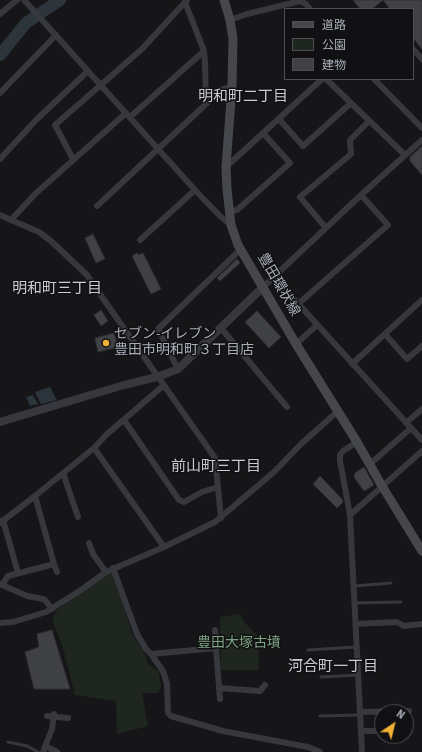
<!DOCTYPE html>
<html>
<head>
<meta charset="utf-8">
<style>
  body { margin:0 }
  #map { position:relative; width:422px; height:752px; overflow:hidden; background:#161618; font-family:"Source Sans 3","Noto Sans JP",sans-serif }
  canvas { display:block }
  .legend { position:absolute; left:284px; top:8px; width:130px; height:72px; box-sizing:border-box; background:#111113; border:1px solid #4d4f55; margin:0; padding:5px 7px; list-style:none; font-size:12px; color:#a8adb8 }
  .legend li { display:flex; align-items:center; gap:8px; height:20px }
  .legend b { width:20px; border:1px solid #4d4f55 }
  .north { position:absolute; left:374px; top:704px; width:40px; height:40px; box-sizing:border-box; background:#111113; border:1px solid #4d4f55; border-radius:50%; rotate:35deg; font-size:11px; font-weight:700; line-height:16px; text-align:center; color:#a8adb8 }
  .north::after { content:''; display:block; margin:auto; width:14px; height:18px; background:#f2b134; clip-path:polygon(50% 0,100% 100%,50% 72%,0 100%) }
</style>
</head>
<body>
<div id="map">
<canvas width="422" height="752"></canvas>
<ul class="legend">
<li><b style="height:5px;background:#45474d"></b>道路</li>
<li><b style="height:11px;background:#1e261f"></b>公園</li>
<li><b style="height:11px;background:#404145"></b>建物</li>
</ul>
<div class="north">N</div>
</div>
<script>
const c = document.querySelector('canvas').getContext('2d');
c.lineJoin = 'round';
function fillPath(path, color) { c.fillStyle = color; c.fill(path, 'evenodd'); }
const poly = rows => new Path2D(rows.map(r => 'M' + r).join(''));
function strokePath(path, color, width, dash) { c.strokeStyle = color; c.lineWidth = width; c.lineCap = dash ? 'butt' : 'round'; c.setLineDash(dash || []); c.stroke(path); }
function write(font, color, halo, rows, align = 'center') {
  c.font = font + ' "Source Sans 3","Noto Sans JP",sans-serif'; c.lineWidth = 3; c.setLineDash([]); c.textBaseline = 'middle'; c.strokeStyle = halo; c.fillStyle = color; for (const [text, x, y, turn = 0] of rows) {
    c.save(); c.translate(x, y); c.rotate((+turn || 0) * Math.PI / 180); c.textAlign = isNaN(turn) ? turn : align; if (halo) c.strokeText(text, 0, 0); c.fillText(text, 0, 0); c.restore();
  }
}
fillPath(poly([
  [106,572,113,574,123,603,132,634,144,652,148,664,159,672,161,686,158,693,142,693,148,726,117,734,116,701,75,695,63,648,52,619,57,610],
  [240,614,245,623,258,636,259,670,221,670,220,617]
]), '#1e261f');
fillPath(poly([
  [50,387,57,400,41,404,35,392],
  [33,395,38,404,30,406,26,397]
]), '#2c353c');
strokePath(poly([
  [0,55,26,23,60,0]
]), '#2c353c', 12);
const building = poly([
  [353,0,383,0,372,9,360,9,353,0],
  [383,0,422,0,422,49,413,38,413,9,390,9,383,0],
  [422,146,422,175,410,161,410,157,422,146],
  [93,234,105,259,96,263,85,238,93,234],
  [137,253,138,255,143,253,161,289,151,294,132,256,137,253],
  [237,259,240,263,220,281,217,278,237,259],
  [101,310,108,321,101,326,94,315,101,310],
  [257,311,281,337,269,348,245,322,257,311],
  [114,333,118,347,98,352,95,338,114,333],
  [364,467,374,485,364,491,354,477,355,473,364,467],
  [320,476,342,499,343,502,337,508,313,484,320,476],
  [52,630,70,689,34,689,25,652,39,647,37,634,52,630]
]);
fillPath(building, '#404145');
strokePath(building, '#303034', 1);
strokePath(poly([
  [354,586,391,583],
  [355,603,401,602],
  [308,650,357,647],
  [321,677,358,675],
  [320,716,360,715],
  [8,742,27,746,38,752]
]), '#37383d', 3);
strokePath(poly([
  [24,0,195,190,220,216,231,225],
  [185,2,204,51],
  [0,14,17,0],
  [230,20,247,14,300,1,306,4,310,9],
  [413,49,422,59],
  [326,79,405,155],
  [374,79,422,128],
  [0,93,56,35],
  [130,117,204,51,205,62,206,104],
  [279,119,303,146,351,103],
  [0,159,37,119,88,71],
  [73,159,55,125,142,49,187,0],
  [226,167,322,79],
  [97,206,221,90,232,86],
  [229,212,237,210,290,163,263,133],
  [0,215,11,220,35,194,126,113],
  [11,220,39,232,51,241,87,275,102,297,215,458,221,518],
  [326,228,300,197,351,154,350,140,369,121],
  [140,240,195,190],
  [274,277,422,440],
  [262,288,361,195,422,140],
  [298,304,388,225,361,195],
  [221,328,287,407],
  [385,334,407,359,422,346],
  [296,344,317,325],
  [352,364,422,300],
  [178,369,158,329,241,249],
  [124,420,179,500,184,502,202,492,218,487],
  [406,423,422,409],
  [357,442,343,451,340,455,340,461,350,515,362,752],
  [94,448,164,547],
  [370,464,411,428],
  [63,473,78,517],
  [350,515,422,451],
  [3,520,18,573],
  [0,523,35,496,94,448,106,435,164,385],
  [89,543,93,554,106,572],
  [54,564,57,572],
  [113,568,137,634,146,649,151,654,163,671,167,684,168,713,171,716,223,731,308,747,320,752],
  [0,584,27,596,43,599,45,600,52,609],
  [2,585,8,576,54,564,35,496],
  [0,623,13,622,46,612,81,590,106,572,164,547,215,522,274,472,301,444,338,411],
  [356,624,397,622,404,626,422,624],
  [215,630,216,648],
  [151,654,216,648,220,699],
  [219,688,260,691,265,685],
  [360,712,409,711],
  [47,716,68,718],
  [406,730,410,730],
  [361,731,382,731],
  [45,746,57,752],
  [43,752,52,729,54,714]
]), '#37383d', 6);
strokePath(poly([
  [0,422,124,385,157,377,178,369,262,288]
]), '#37383d', 8);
strokePath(poly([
  [224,0,230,20,233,39,232,86,226,167,227,189,231,225,238,245,296,344,357,442,382,486,422,551]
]), '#45474d', 9);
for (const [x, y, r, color] of [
  [106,343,4,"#f2b134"]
]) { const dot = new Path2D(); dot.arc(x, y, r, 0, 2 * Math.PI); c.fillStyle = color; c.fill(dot); strokePath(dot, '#111113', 1.5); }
write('14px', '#a8adb8', '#111113', [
  ["豊田環状線",278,285,60]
]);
write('14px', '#a8adb8', '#111113', [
  ["セブン-イレブン",114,335],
  ["豊田市明和町３丁目店",114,351]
], 'left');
write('14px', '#7fa381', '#111113', [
  ["豊田大塚古墳",239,644]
]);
write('15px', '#c9ccd4', '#111113', [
  ["明和町二丁目",243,98],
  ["明和町三丁目",57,290],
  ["前山町三丁目",216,468],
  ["河合町一丁目",333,668]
]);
</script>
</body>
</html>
